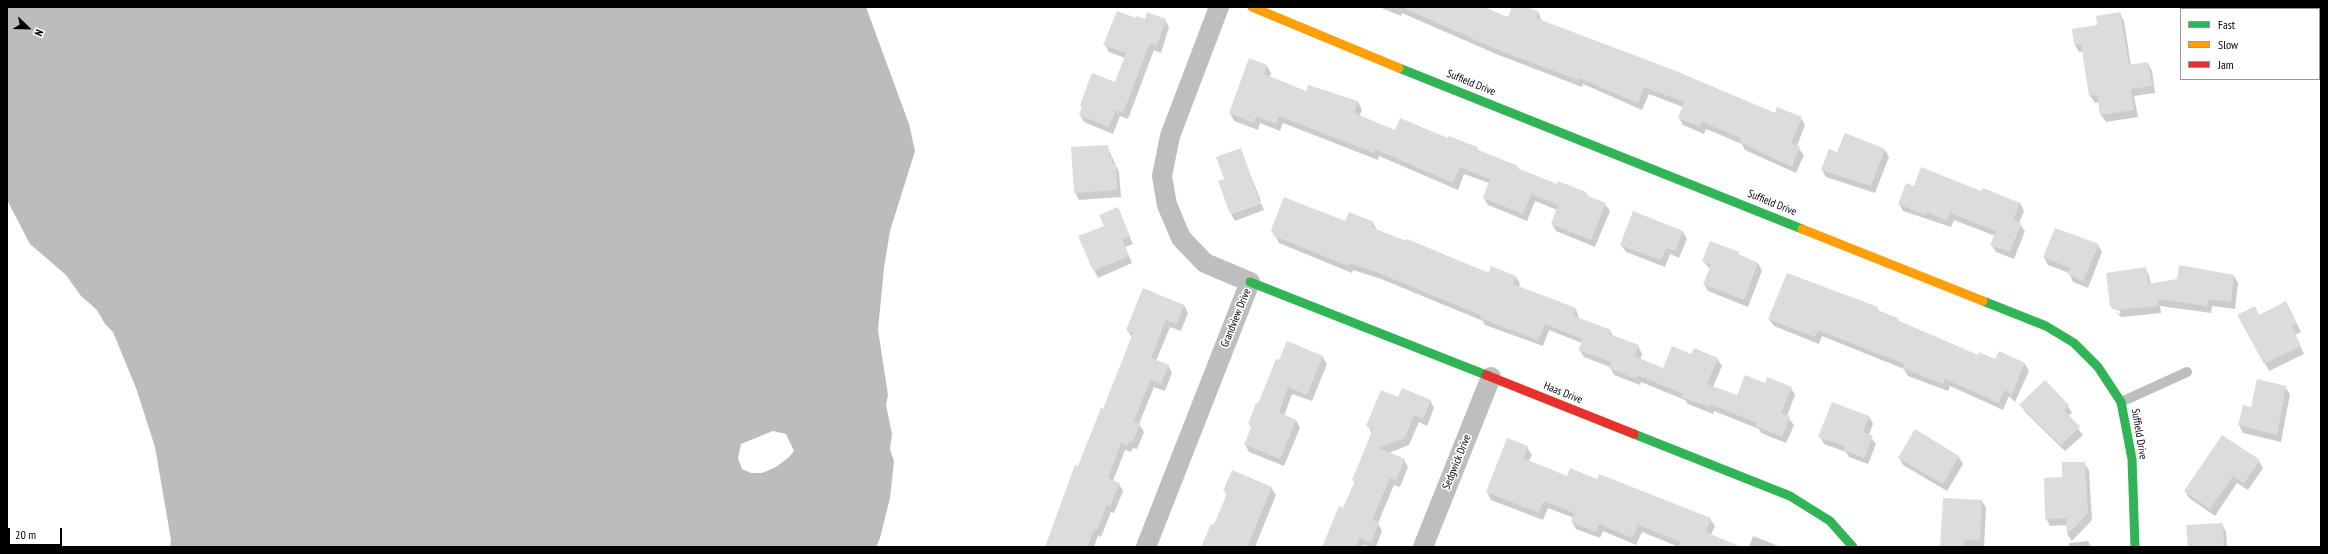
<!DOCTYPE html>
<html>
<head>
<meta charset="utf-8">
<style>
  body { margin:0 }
  #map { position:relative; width:2328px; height:554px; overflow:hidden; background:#fff; font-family:"PT Sans Narrow",sans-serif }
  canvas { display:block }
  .frame { position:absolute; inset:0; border:8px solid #000; pointer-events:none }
  .legend { position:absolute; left:2180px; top:8px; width:140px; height:72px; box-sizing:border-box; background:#fff; border:1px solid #999; margin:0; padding:5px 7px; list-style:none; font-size:12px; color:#000 }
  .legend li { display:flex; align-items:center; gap:8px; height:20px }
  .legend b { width:20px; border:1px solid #999 }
  .north { position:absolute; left:8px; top:8px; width:40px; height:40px; -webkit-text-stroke:3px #fff; paint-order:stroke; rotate:113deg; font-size:11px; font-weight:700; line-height:16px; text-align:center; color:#000 }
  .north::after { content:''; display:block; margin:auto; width:14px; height:18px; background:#000; clip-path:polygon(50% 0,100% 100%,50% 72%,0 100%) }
  .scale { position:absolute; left:8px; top:528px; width:54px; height:18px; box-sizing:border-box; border:2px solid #000; border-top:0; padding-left:5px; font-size:12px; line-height:14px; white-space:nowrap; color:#000; -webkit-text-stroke:3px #fff; paint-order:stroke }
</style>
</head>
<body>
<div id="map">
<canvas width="2328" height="554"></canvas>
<div class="frame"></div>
<ul class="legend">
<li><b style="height:5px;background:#30b455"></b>Fast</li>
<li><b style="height:5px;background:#ff9f0a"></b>Slow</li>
<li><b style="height:5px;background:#e5322d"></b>Jam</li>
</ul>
<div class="north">N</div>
<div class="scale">20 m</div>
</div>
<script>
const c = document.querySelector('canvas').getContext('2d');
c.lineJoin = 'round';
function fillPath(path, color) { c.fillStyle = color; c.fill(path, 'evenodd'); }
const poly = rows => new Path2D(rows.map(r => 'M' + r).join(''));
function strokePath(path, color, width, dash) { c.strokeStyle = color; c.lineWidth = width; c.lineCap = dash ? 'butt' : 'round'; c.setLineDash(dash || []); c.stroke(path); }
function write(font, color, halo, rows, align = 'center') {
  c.font = font + ' "PT Sans Narrow",sans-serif'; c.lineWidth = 3.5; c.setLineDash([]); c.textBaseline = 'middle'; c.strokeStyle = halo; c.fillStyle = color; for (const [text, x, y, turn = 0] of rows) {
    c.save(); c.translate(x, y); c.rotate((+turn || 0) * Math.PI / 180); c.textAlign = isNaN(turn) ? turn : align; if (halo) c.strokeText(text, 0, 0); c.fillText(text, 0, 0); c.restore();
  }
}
fillPath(poly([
  [7,7,866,7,909,124,915,151,890,231,884,268,878,330,888,395,886,405,892,434,890,449,894,461,890,498,880,538,876,547,170,547,171,540,155,447,136,388,113,332,105,324,97,310,81,296,66,275,30,244,7,200],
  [773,431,786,434,794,451,789,457,776,467,762,473,751,473,742,469,738,458,741,444]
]), '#bcbcbc');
fillPath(poly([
  [1379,7,1481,7,1509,18,1513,7,1525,7,1538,12,1542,21,1775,114,1801,118,1805,125,1797,146,1804,155,1796,173,1745,150,1742,144,1706,129,1704,134,1683,125,1679,118,1683,107,1649,94,1642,110,1583,84,1582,87,1496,54,1402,13,1401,16],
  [2120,13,2124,21,2131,66,2148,63,2152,71,2155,93,2134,96,2138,117,2106,122,2101,115,2100,102,2095,103,2090,96,2083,51,2079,52,2075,45,2098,26],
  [1137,19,1165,20,1169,27,1161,53,1154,50,1128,119,1120,116,1113,134,1084,122,1080,115,1082,108,1081,105,1115,83,1125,58,1109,52,1105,45],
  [1249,59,1267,66,1271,73,1269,78,1306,92,1358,102,1362,110,1359,117,1396,131,1449,140,1477,147,1479,152,1517,166,1520,171,1557,185,1586,193,1588,197,1605,204,1610,211,1595,247,1556,231,1552,224,1557,210,1535,201,1527,221,1488,205,1484,198,1489,183,1464,174,1458,190,1379,156,1378,160,1283,123,1280,131,1260,123,1258,130,1234,121,1230,113],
  [1107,146,1119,172,1121,197,1079,200,1075,192],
  [1240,149,1261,201,1230,212,1225,180],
  [1885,150,1889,157,1875,193,1826,177,1822,170,1837,154],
  [1915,188,1982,192,2020,203,2024,211,2019,223,2025,231,2014,259,1996,252,1991,244,1995,236,1954,220,1951,227,1903,211,1899,204],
  [1261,203,1264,210,1235,221,1231,214],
  [1117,208,1133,244,1125,247,1132,263,1098,278,1094,270,1105,226],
  [1346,223,1373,223,1377,230,1489,274,1492,267,1516,277,1520,284,1519,287,1576,309,1579,319,1610,331,1614,337,1638,346,1642,354,1640,360,1663,369,1692,355,1717,358,1722,366,1713,387,1738,397,1765,384,1791,388,1795,395,1787,416,1794,425,1786,443,1761,433,1759,429,1714,411,1713,414,1688,404,1685,400,1641,382,1640,385,1614,375,1610,367,1584,357,1579,349,1582,343,1549,330,1543,346,1485,325,1483,321,1381,279,1353,270,1352,273,1279,243,1272,230],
  [1683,232,1687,239,1679,258,1670,254,1665,267,1626,252,1621,245],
  [2072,234,2098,245,2102,252,2088,288,2073,282,2069,273,2048,265,2044,257],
  [1738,253,1740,257,1758,263,1762,271,1748,307,1708,291,1704,284,1710,269,1703,261],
  [2145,268,2149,276,2151,285,2234,276,2238,283,2235,309,2212,306,2211,313,2160,306,2161,313,2121,317,2114,310,2119,314,2121,312,2113,307,2113,310,2111,306],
  [1184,305,1188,313,1181,331,1170,327,1156,361,1168,365,1172,373,1165,391,1154,387,1139,424,1144,432,1137,449,1133,448,1131,452,1125,450,1113,481,1119,484,1123,491,1114,513,1111,512,1101,537,1098,535,1094,547,1046,547,1076,466,1079,467,1104,410,1132,337,1127,330],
  [1877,308,1880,312,1897,319,1899,322,1979,356,2025,364,2029,371,2015,402,2009,396,2003,410,1950,386,1948,391,1908,376,1904,369,1822,336,1819,344,1774,326,1769,319],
  [2290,310,2301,332,2295,335,2304,354,2269,371,2239,315,2259,316],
  [1322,356,1327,364,1312,401,1292,394,1284,416,1296,420,1300,428,1284,466,1249,452,1245,444,1252,428,1249,424,1280,362],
  [2285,387,2290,394,2281,442,2243,433,2239,425],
  [1399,398,1430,400,1434,408,1427,426,1419,422,1409,445,1389,453,1404,460,1408,467,1400,487,1394,485,1378,523,1382,531,1376,547,1363,545,1362,547,1324,547,1355,483,1353,480,1372,434,1368,426],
  [2021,405,2068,406,2072,413,2068,416,2083,435,2065,451,2025,412],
  [1869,416,1873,424,1869,435,1876,444,1868,464,1849,457,1846,452,1824,444,1820,436],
  [1527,447,1532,455,1529,461,1568,477,1597,480,1710,519,1715,526,1711,535,1741,547,1679,547,1642,532,1636,545,1603,531,1600,538,1576,529,1572,522,1574,518,1548,508,1543,520,1491,500,1487,492],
  [1959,457,1963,464,1947,491,1903,465,1899,458],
  [2259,461,2263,468,2248,490,2237,483,2215,516,2189,498,2185,491],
  [2084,463,2089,470,2092,520,2072,541,2068,535,2068,525,2050,526,2046,518,2063,478],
  [1271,487,1276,495,1255,547,1205,547,1227,496,1225,491],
  [1982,501,1986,508,1984,547,1941,547],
  [2222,524,2226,532,2227,547,2189,547],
  [1753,536,1781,547,1749,547],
  [2088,541,2091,547,2069,547,2069,543]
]), '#0003');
fillPath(poly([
  [1402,7,1484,7,1508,17,1512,7,1527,7,1539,12,1536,18,1676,71,1775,113,1777,107,1802,117,1791,143,1800,146,1792,167,1740,142,1741,138,1702,122,1700,127,1678,118,1684,102,1644,87,1638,103,1579,78,1578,80,1491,47],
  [1117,11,1136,18,1137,16,1145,19,1147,12,1166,19,1157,46,1150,43,1123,113,1116,110,1109,127,1079,115,1082,106,1080,105,1092,73,1115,82,1126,53,1103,45],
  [2120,12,2129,65,2148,62,2152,86,2131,89,2134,110,2100,115,2097,95,2089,96,2081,44,2074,45,2072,29,2097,25,2096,16],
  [1249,58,1267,65,1264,74,1306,91,1308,85,1358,101,1354,113,1395,130,1400,118,1448,138,1449,136,1477,147,1476,149,1518,166,1517,168,1557,184,1558,181,1586,192,1585,195,1606,203,1591,240,1551,224,1558,205,1531,194,1523,214,1483,198,1490,179,1460,167,1453,183,1375,149,1374,153,1279,116,1276,124,1256,116,1254,123,1229,113],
  [1845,133,1885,149,1871,186,1821,170,1829,149,1837,152],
  [1108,145,1109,157,1112,157,1112,164,1116,164,1117,190,1074,193,1071,147],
  [1241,148,1260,203,1230,214,1218,181,1224,179,1216,157],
  [1921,167,1981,191,1983,188,2020,203,2013,220,2021,223,2010,252,1990,245,1996,231,1950,213,1947,221,1927,212,1926,215,1898,204,1906,183,1914,186],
  [1284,197,1345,221,1349,212,1374,222,1371,227,1406,241,1407,239,1489,273,1491,266,1516,276,1513,284,1576,308,1574,316,1611,330,1609,334,1639,345,1634,356,1663,368,1672,346,1691,354,1694,348,1718,358,1707,384,1737,395,1745,375,1765,383,1767,377,1792,387,1781,413,1790,416,1782,437,1756,426,1757,423,1710,404,1709,407,1682,397,1684,394,1637,375,1636,379,1609,368,1611,362,1578,350,1583,339,1545,324,1538,340,1480,318,1481,315,1376,272,1349,263,1348,266,1274,236,1271,230],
  [1118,207,1130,236,1122,239,1129,256,1093,271,1078,236,1104,226,1099,215],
  [1633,211,1683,231,1675,251,1666,248,1661,260,1620,245],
  [2055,228,2099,244,2083,281,2067,274,2070,268,2043,257],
  [1710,241,1739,252,1738,254,1758,263,1744,300,1703,284,1711,265,1702,261],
  [2179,265,2234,275,2231,302,2208,299,2207,306,2157,299,2158,306,2116,310,2110,306,2106,273,2146,267,2148,284,2177,279],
  [1787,273,1878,307,1877,310,1898,318,1897,320,1978,355,1979,352,1995,359,1999,351,2025,363,2011,396,2005,389,1999,403,1945,379,1943,384,1903,368,1905,364,1818,330,1815,337,1768,319],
  [1143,288,1184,305,1177,324,1166,320,1151,358,1169,365,1161,384,1150,380,1134,421,1140,424,1133,442,1129,441,1127,446,1121,443,1108,478,1120,483,1110,506,1107,505,1097,530,1094,529,1087,547,1045,547,1075,465,1078,466,1101,408,1103,409,1133,333,1126,330],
  [2286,301,2297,324,2292,327,2301,346,2264,364,2237,315,2255,306,2259,315],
  [1287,341,1323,356,1307,395,1288,387,1279,412,1296,420,1280,459,1244,444,1252,426,1248,424,1256,403,1258,404,1276,359,1279,360],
  [2257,379,2286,386,2277,435,2238,425,2243,405,2251,407],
  [2045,380,2069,405,2064,410,2080,427,2061,445,2019,405],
  [1402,388,1431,400,1423,419,1414,415,1405,438,1379,448,1405,459,1396,480,1390,478,1372,520,1379,522,1371,543,1359,538,1356,547,1322,547,1339,506,1343,508,1355,481,1352,480,1373,429,1366,426,1381,390,1398,397],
  [1832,402,1869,416,1863,432,1873,436,1864,458,1844,450,1845,446,1818,437],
  [1915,429,1959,456,1943,484,1898,458],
  [2222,435,2260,460,2244,483,2233,476,2210,509,2184,491],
  [1507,438,1528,446,1523,458,1567,476,1570,468,1597,479,1599,474,1711,518,1706,532,1741,547,1678,547,1680,542,1638,525,1632,538,1599,524,1596,532,1571,522,1574,513,1544,501,1539,513,1486,492],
  [2062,462,2085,462,2088,513,2067,535,2066,518,2045,519,2044,478,2062,477],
  [1232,470,1272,487,1247,547,1201,547,1211,524,1214,525,1227,493,1223,491],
  [1943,498,1982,500,1980,540,1964,540,1963,547,1940,547],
  [2223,523,2224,547,2188,547,2186,525]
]), '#dcdcdc');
strokePath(poly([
  [2121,402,2187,372]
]), '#bebebe', 10);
strokePath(poly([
  [1146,547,1250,282,1205,263,1181,238,1167,205,1162,176,1170,136,1219,7],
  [1423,547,1491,377]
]), '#bebebe', 20);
strokePath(poly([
  [1399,68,1802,229],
  [1250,282,1486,375],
  [1983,301,2046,326,2074,343,2098,367,2121,402,2132,459,2135,547],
  [1634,434,1790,496,1830,521,1853,547]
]), '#30b455', 9);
strokePath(poly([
  [1252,7,1399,68],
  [1802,229,1983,301]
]), '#ff9f0a', 9);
strokePath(poly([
  [1486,375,1634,434]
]), '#e5322d', 9);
write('11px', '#000', '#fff', [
  ["Suffield Drive",1471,83,22],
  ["Suffield Drive",1772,203,22],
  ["Grandview Drive",1236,318,-68],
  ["Haas Drive",1563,393,22],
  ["Suffield Drive",2139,434,81],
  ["Sedgwick Drive",1457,462,-68]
]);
</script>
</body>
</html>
